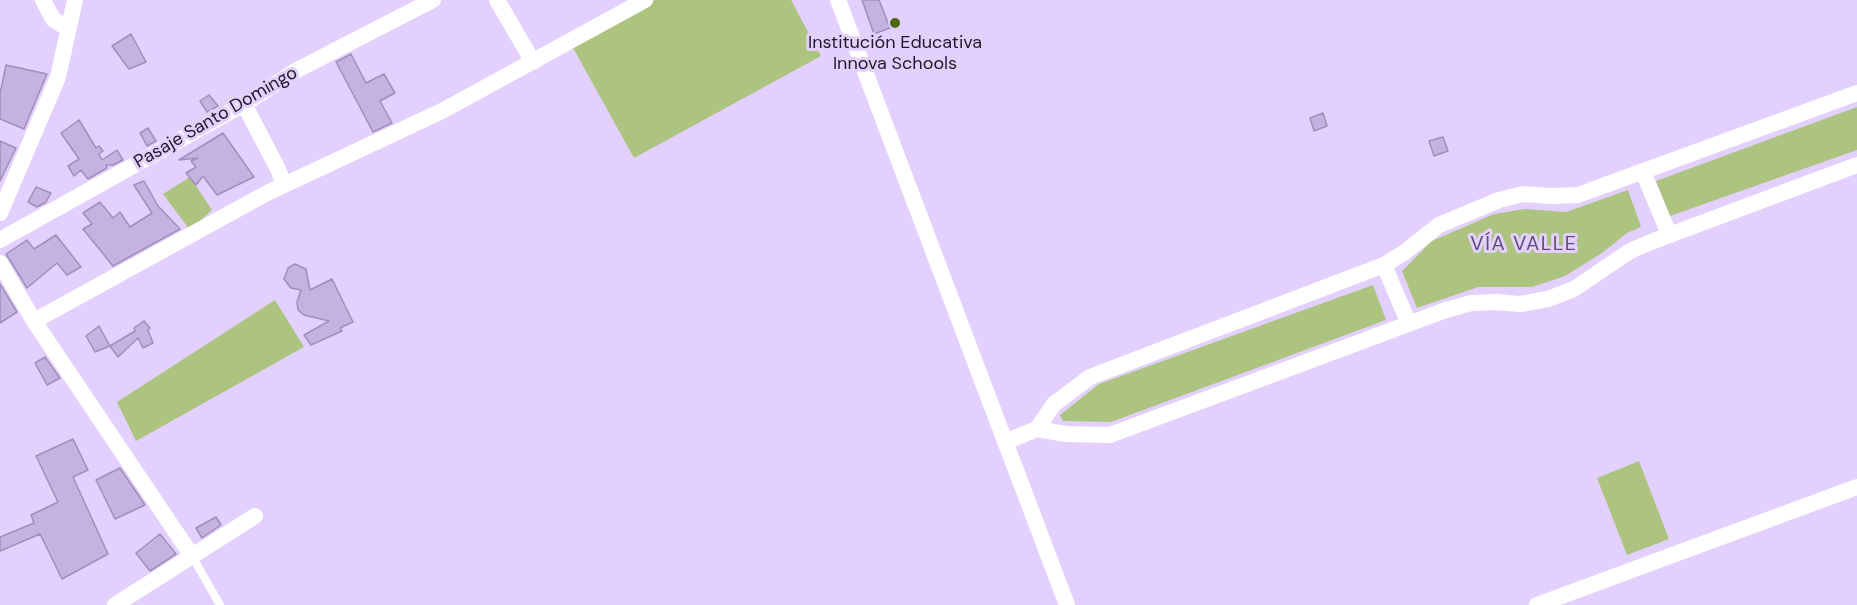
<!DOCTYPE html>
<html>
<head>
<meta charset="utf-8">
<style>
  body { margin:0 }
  canvas { display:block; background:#e3d0ff }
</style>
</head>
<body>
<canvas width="1857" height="605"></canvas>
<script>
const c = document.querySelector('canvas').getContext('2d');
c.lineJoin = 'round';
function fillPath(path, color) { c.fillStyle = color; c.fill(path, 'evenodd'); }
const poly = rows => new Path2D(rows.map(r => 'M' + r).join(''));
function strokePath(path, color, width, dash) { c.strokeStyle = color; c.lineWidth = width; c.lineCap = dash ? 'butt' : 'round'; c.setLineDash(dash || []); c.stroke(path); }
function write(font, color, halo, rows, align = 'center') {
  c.font = font + ' "DM Sans",sans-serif'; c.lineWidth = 6; c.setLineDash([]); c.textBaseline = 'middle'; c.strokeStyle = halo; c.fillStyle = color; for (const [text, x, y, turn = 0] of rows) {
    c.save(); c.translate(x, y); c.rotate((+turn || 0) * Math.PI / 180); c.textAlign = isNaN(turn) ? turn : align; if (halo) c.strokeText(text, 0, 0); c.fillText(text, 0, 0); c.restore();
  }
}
fillPath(poly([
  [655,0,791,0,821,56,634,158,572,46],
  [1857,107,1857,150,1670,216,1656,181],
  [190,177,212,210,190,230,163,194],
  [1628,190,1641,227,1627,233,1602,253,1565,276,1532,287,1478,287,1417,308,1402,271,1432,241,1494,214,1525,209,1566,212],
  [1373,285,1386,320,1111,422,1063,421,1060,415,1099,384],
  [275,300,304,347,136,441,117,402],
  [1639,461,1669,539,1627,555,1597,478]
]), '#acc47f');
const building = poly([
  [862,0,879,0,890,28,874,34,862,0],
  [131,34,146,62,129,69,112,46,131,34],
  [351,54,366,83,384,74,395,93,380,101,392,123,373,132,336,62,351,54],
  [6,65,47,74,24,129,0,119,0,94,6,65],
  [209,95,218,106,207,112,200,101,209,95],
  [1323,113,1327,126,1314,131,1310,118,1323,113],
  [79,120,96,148,99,146,103,151,99,154,102,160,117,150,123,160,113,165,106,165,107,168,88,179,81,170,74,176,68,166,79,159,61,133,79,120],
  [148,128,156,141,147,146,140,133,148,128],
  [223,133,254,177,217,195,203,176,196,185,186,173,196,167,191,161,198,158,179,160,223,133],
  [1443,137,1448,151,1434,156,1429,141,1443,137],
  [0,141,16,148,0,181,0,141],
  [144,181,158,206,180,229,113,266,83,229,92,224,83,213,100,202,113,218,120,212,130,227,152,213,134,185,144,181],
  [36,187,51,193,46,202,37,207,28,202,36,187],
  [56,235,81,267,67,275,57,263,27,288,6,254,27,240,34,249,56,235],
  [295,264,306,269,310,290,332,279,353,322,340,328,342,331,311,345,304,335,329,321,304,315,298,310,297,302,301,290,291,288,284,279,288,268,295,264],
  [0,284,17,312,0,323,0,284],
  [144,321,150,328,148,330,153,343,143,348,138,338,118,357,110,346,135,331,134,328,144,321],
  [99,326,110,346,95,352,86,336,99,326],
  [45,357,60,378,47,385,35,363,45,357],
  [73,439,88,470,73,477,108,554,62,579,40,534,0,551,0,537,34,523,31,515,58,502,36,456,73,439],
  [120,468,145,505,115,519,96,480,120,468],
  [216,517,221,525,202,538,196,528,216,517],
  [160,534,176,554,150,571,136,553,160,534]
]);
fillPath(building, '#c5b2e0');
strokePath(building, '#a18eba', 1.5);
strokePath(poly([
  [192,556,220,605]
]), '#fff', 8);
strokePath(poly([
  [43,0,53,19,68,29],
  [497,0,533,62],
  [838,0,1067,605],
  [1643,172,1669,234],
  [284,185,442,111,645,0],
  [0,213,58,77,75,0],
  [0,240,244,104,297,70,433,0],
  [0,263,34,321,192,556],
  [1384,265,1409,324],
  [34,321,267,193,284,185,278,169,244,104],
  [1037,429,1054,404,1090,377,1384,265,1405,252,1439,225,1499,200,1523,194,1551,196,1578,195,1857,93],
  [1005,442,1037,429,1066,434,1110,435,1446,310,1471,303,1496,302,1520,304,1548,299,1574,289,1630,251,1651,242,1857,165],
  [115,605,255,516],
  [1537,605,1857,487]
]), '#fff', 16);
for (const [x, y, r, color] of [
  [895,23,6,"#506614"]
]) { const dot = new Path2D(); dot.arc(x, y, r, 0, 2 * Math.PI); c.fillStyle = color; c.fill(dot); strokePath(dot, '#e3d0ff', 2); }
write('18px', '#20192a', '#e3d0ff', [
  ["Institución Educativa",895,43],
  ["Innova Schools",895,64]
]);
write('18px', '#20192a', '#e3d0ff', [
  ["Pasaje Santo Domingo",216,118,-30]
]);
c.letterSpacing = '1.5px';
write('20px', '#5f4d76', '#e3d0ff', [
  ["VÍA VALLE",1524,245]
]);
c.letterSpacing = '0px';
</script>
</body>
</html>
